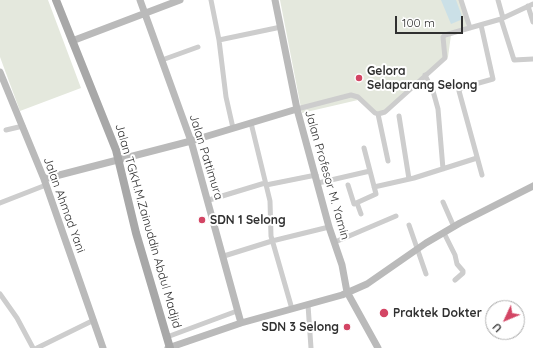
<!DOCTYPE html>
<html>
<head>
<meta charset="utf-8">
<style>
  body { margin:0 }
  #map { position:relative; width:533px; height:348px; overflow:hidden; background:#fff; font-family:Quicksand,sans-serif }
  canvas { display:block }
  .north { position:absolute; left:485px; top:300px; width:40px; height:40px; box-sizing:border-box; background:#fff; border:1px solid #acacac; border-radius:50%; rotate:226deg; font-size:11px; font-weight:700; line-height:16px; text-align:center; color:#303030 }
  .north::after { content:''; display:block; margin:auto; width:14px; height:18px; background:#d34564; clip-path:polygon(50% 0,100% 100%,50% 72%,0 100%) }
  .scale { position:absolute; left:395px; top:16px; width:68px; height:18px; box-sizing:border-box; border:2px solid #303030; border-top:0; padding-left:5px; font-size:12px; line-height:14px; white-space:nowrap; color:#303030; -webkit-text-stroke:3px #fff; paint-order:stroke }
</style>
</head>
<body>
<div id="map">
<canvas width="533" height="348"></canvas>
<div class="north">U</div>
<div class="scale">100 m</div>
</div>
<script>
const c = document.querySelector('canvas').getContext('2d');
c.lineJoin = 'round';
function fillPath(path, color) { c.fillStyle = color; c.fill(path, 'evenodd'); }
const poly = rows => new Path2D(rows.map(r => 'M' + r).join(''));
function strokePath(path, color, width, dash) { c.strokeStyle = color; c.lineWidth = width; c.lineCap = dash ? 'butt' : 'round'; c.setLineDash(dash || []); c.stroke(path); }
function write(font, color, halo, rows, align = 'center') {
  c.font = font + ' Quicksand,sans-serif'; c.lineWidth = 4; c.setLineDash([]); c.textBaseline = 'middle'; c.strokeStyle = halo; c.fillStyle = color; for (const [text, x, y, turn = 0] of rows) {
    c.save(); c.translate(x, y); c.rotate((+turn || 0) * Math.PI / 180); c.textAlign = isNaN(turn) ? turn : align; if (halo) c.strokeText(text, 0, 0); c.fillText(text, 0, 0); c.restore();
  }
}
fillPath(poly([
  [0,0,48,0,81,88,20,111,0,57],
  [280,0,462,0,467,27,451,35,448,57,378,117,358,100,302,113]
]), '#e4e8dd');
fillPath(poly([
  [441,0,456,0,463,19,451,24]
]), '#cbe0e7');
strokePath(poly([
  [211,0,219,40,226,97,233,128],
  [461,0,470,28],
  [498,0,503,18],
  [528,6,533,22],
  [501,19,514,60,533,59],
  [481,25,493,79,461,88,459,91,482,175],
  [219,40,281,27],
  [162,60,198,47],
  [425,75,433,91,438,109,443,169],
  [297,109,351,95,358,97,375,113,378,114,385,112,445,58,443,37,445,35,501,19,533,4],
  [378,114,388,161],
  [399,116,409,179],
  [251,123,270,201,271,236,292,309],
  [6,130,23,126],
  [318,183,370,171],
  [266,185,316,175],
  [348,185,354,204,376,194,364,148],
  [374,187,414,178,477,158],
  [209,200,265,183],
  [443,202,454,227],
  [0,203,46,185],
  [357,203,361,214],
  [409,225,426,274],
  [444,233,455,255,457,264,463,271,463,273,455,280],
  [335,242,396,216],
  [224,256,272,241,329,227],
  [0,294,17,318,33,348],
  [308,305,311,348],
  [167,337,237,311],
  [37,348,94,320]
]), '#cdcdcd', 5);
strokePath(poly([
  [140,0,191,141,241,323],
  [275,0,297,109,329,227,342,265,347,292,378,348],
  [72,41,180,0],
  [0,72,44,179,103,348],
  [44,179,191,141,297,109],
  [168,348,241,323,342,295,367,284,426,243,460,223,533,186]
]), '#bababa', 7);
strokePath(poly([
  [56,0,116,150,136,233,170,348]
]), '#a8a8a8', 8);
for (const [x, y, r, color] of [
  [359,78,4,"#d34564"],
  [202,220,4,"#d34564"],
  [384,313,5,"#d34564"],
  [347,327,4,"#d34564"]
]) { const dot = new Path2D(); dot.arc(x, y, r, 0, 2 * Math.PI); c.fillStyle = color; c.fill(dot); strokePath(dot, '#fff', 1.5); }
write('bold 12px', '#303030', '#fff', [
  ["Gelora",367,71],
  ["Selaparang Selong",367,85],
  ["SDN 1 Selong",210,220],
  ["Praktek Dokter",393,313],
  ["SDN 3 Selong",339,327,"right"]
], 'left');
write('12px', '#303030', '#fff', [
  ["Jalan Pattimura",206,157,73],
  ["Jalan Profesor M. Yamin",327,175,74],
  ["Jalan Ahmad Yani",64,205,70],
  ["Jalan TGKH.M.Zainuddin Abdul Madjid",148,226,74]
]);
</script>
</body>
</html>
